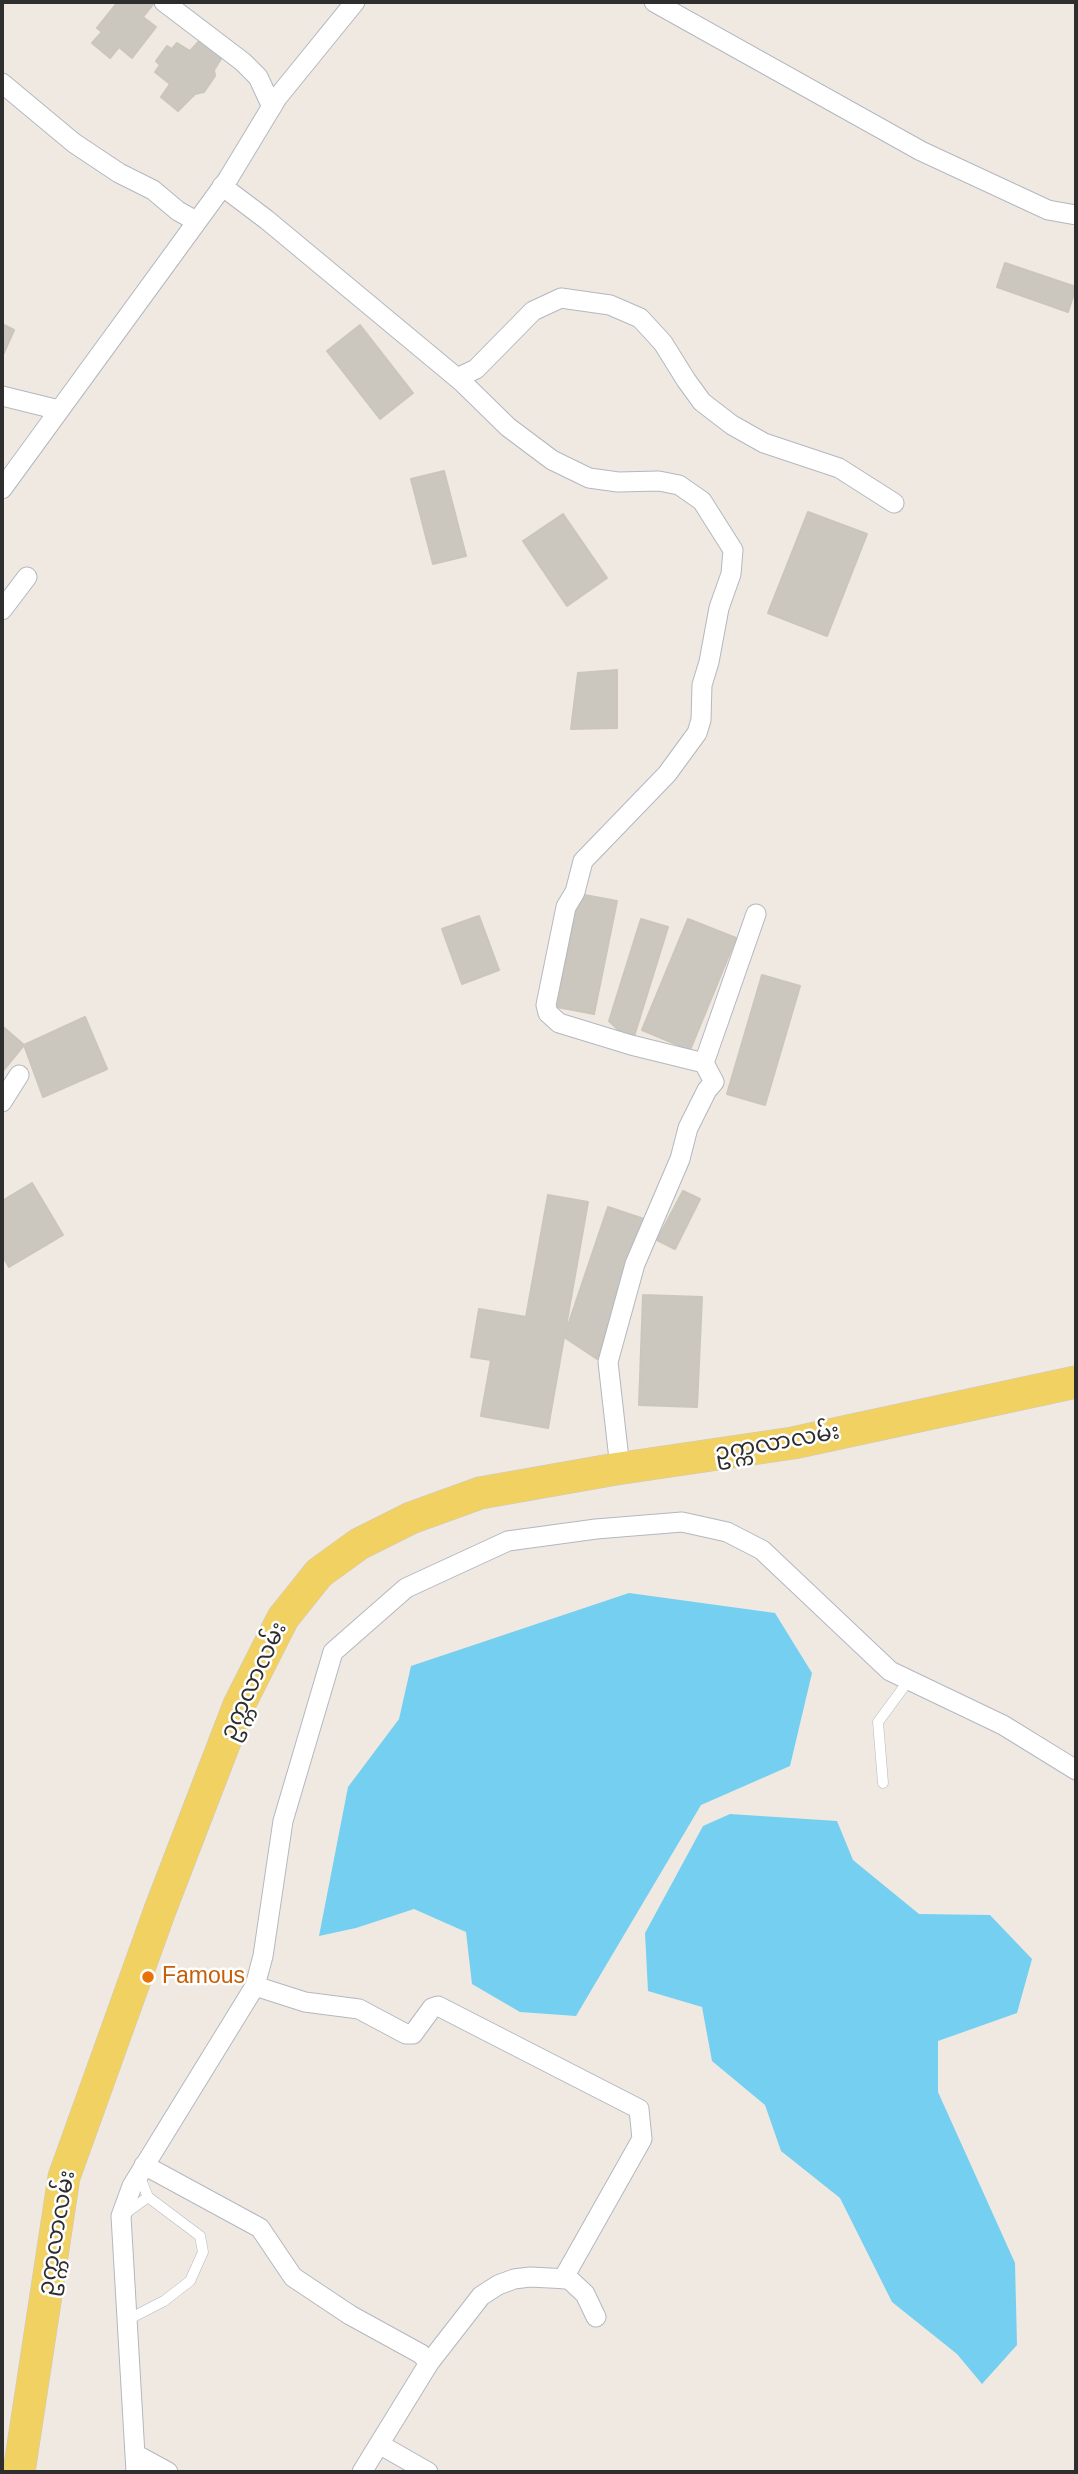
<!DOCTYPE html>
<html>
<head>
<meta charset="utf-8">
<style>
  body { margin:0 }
  #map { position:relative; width:1078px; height:2474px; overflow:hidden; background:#efe9e1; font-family:Arial,sans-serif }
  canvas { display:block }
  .frame { position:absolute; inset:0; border:4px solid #2e2e2e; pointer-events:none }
</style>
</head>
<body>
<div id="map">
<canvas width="1078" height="2474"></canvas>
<div class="frame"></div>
</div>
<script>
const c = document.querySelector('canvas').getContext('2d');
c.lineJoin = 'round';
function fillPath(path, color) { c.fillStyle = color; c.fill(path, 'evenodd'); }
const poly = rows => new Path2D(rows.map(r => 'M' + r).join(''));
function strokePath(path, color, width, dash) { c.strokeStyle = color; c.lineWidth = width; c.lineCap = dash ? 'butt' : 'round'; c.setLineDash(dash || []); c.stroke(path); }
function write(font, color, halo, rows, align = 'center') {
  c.font = font + ' Arial,"Noto Sans Myanmar",sans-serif'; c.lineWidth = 5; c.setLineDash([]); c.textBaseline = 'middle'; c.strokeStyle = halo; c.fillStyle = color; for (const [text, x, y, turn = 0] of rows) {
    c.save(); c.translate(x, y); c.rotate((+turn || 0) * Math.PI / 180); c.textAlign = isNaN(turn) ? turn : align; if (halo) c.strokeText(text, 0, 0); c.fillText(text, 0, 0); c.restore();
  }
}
fillPath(poly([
  [629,1593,775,1613,812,1673,790,1766,701,1805,576,2016,520,2012,472,1984,466,1932,414,1909,356,1928,319,1936,348,1787,399,1719,411,1666],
  [730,1814,837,1821,853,1860,919,1914,990,1915,1032,1959,1017,2013,938,2041,938,2092,1015,2263,1017,2345,982,2384,957,2354,892,2302,840,2198,781,2151,765,2105,712,2061,702,2007,648,1991,645,1933,703,1826]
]), '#75cff0');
const building = poly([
  [118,2,154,3,143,17,156,27,132,58,119,47,110,58,92,43,102,32,97,28,118,2],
  [202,38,224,54,214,70,215,76,204,92,195,94,178,111,161,97,170,84,155,72,160,65,156,61,167,46,172,49,177,43,190,51,202,38],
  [1005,263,1076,287,1068,312,997,287,1005,263],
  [2,324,14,330,2,357,2,324],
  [360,325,413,393,380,419,327,351,360,325],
  [444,471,466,556,433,564,411,479,444,471],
  [808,512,867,534,827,636,768,613,808,512],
  [563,514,607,578,567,606,523,541,563,514],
  [617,670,617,728,571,729,578,673,617,670],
  [579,894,617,901,594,1014,557,1007,579,894],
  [479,916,499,970,462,984,442,929,479,916],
  [641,919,668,927,632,1043,609,1021,641,919],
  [688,919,736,938,690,1050,642,1030,688,919],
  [762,975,800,986,765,1105,727,1094,762,975],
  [85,1017,107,1069,43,1097,24,1045,85,1017],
  [2,1026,24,1045,2,1072,2,1026],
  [32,1183,63,1235,9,1267,2,1255,2,1201,32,1183],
  [683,1191,700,1199,675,1249,657,1240,683,1191],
  [548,1195,588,1202,548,1428,481,1416,491,1360,471,1357,479,1309,526,1317,548,1195],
  [608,1207,644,1219,597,1359,564,1337,608,1207],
  [643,1295,702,1297,697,1407,639,1405,643,1295]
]);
fillPath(building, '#cbc7bf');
strokePath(building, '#cbc5ba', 2);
const service = poly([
  [883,1783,878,1722,909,1680],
  [126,2213,148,2197],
  [127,2320,164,2301,190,2281,203,2252,200,2236,148,2197,139,2175]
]);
const minor = poly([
  [164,2,243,62,258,77,272,107],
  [654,2,921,151,1048,210,1076,215],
  [2,83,74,143,119,173,153,190,178,211,196,221],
  [222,186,267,220,462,382,508,427,552,460,589,478,618,482,659,481,679,485,702,501,733,550,731,574,719,608,709,662,702,685,701,720,697,733,667,774,583,861,575,892,566,907,546,1005,548,1013,559,1023,631,1045,704,1063,714,1082,707,1090,688,1128,680,1159,635,1264,608,1362,620,1468],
  [457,378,476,369,533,311,561,298,610,305,640,318,663,343,686,380,702,402,732,425,764,443,839,468,894,503],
  [2,396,59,410],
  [2,489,228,179,277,98,355,2],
  [2,610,27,577],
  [704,1063,756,914],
  [2,1102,19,1075],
  [255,1986,305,2002,359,2009,406,2034,413,2034,432,2008,438,2006,639,2109,642,2139,563,2279],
  [144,2165,260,2228,293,2277,350,2315,421,2354,429,2363],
  [379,2444,428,2472],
  [135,2454,168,2472],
  [136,2472,121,2216,132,2186,255,1986,263,1956,283,1821,333,1652,406,1588,508,1541,596,1529,682,1522,727,1532,762,1550,890,1671,1003,1725,1076,1770],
  [362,2472,429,2363,481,2296,498,2285,514,2279,530,2277,569,2279,585,2294,596,2317]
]);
const primary = poly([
  [19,2472,64,2177,160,1910,239,1705,283,1618,319,1573,359,1544,411,1518,480,1493,616,1469,793,1443,1076,1382]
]);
strokePath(service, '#b4b7c1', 11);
strokePath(minor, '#b4b7c1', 21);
strokePath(primary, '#c9c9c9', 33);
strokePath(service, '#fff', 10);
strokePath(minor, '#fff', 19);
strokePath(primary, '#f2d163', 32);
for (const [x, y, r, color] of [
  [148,1977,7,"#e8710a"]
]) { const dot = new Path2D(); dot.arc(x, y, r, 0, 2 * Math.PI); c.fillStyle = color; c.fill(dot); strokePath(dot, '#fff', 2.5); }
write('23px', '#2e2e2e', '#fff', [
  ["ဥက္ကလာလမ်း",777,1443,-10],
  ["ဥက္ကလာလမ်း",254,1681,-65],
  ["ဥက္ကလာလမ်း",57,2233,-80]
]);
write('23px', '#c56008', '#fff', [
  ["Famous",162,1977]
], 'left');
</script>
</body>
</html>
